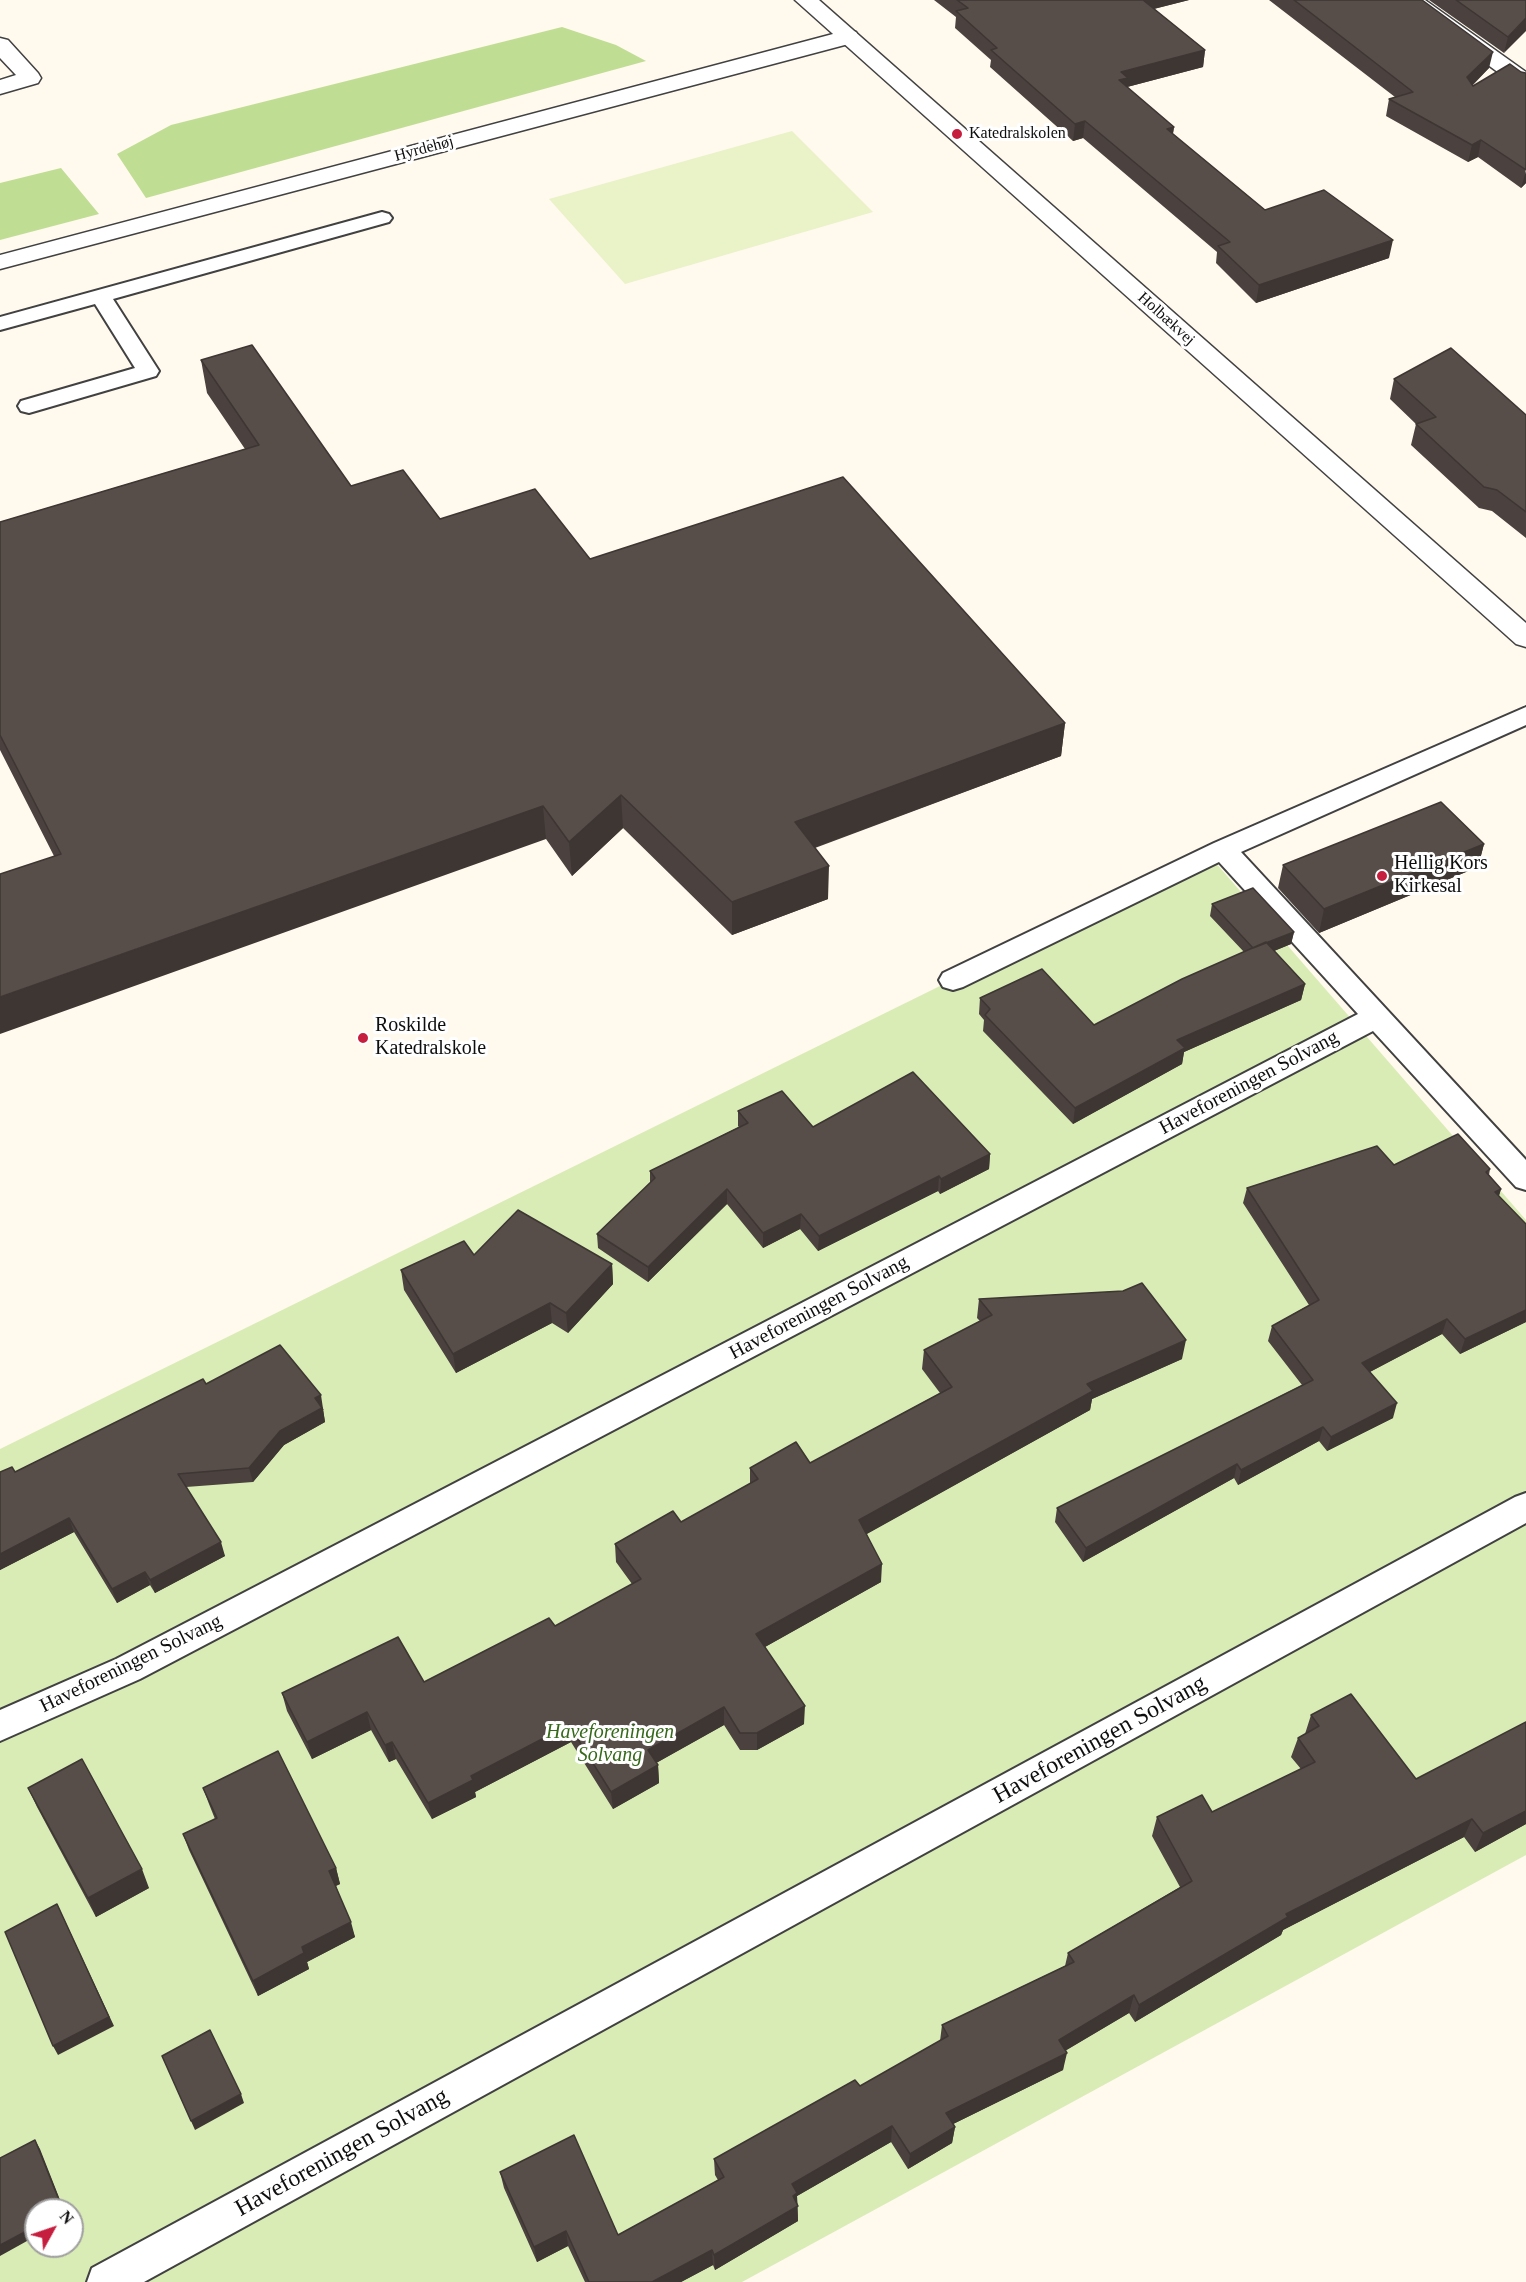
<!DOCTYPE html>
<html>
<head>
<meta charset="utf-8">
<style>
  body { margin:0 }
  #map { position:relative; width:1526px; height:2282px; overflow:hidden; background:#fff9ee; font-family:Georgia,serif }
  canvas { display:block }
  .north { position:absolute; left:24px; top:2198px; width:60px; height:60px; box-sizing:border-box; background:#fff; border:2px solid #9f9f9f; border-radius:50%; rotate:50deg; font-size:16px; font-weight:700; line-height:24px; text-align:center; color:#0e0e0e }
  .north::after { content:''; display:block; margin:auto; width:21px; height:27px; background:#c61e3e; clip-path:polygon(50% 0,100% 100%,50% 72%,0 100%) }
</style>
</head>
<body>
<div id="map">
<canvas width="1526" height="2282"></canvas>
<div class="north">N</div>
</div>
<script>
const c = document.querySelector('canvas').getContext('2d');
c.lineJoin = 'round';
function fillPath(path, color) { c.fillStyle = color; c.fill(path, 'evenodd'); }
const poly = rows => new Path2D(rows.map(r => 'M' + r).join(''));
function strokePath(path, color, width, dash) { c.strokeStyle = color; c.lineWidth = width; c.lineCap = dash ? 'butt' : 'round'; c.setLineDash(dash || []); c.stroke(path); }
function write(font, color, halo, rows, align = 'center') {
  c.font = font + ' Georgia,serif'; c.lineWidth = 6; c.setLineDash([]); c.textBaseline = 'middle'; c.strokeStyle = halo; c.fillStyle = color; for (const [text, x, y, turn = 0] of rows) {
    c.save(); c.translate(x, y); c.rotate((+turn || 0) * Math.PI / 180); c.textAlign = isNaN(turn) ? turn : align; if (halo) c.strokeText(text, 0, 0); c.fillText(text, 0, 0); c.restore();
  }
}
fillPath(poly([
  [1208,854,1526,1220,1526,1855,742,2282,0,2282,0,1449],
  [36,2210,72,2210,72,2246,36,2246]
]), '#d9ecb5');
fillPath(poly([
  [562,27,616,45,646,61,146,198,117,154,171,125],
  [61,168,99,214,0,240,0,183]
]), '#c0dd94');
fillPath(poly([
  [792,131,873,212,625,284,549,199]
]), '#eaf2c8');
const service = poly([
  [382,212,389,214,392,218,389,222,113,299,159,371,156,376,29,413,21,411,18,406,21,401,135,368,95,304,0,330,0,317,382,212],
  [1526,707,1526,725,1241,852,1526,1160,1526,1190,1516,1187,1373,1031,140,1679,0,1741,0,1710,116,1659,1358,1014,1219,862,963,987,953,990,943,987,939,980,943,973,1214,843,1526,707],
  [1526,1493,1526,1523,144,2282,87,2282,92,2268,1515,1497,1526,1493]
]);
const minor = poly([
  [1400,0,1425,0,1526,72,1526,89,1518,87,1400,0],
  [848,30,856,32,859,37,856,42,0,269,0,255,848,30],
  [0,38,8,40,38,73,41,78,38,83,0,94,0,80,16,75,0,58,0,38]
]);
const tertiary = poly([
  [795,0,819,0,1526,623,1526,647,1516,644,795,0]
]);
strokePath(service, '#414141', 4);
strokePath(minor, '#414141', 3);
strokePath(tertiary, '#414141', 3);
fillPath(service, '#fff');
fillPath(minor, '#fff');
fillPath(tertiary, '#fff');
fillPath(poly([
  [934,0,1189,0,1154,9,1205,50,1203,67,1127,87,1174,127,1173,134,1265,210,1389,258,1256,303,1216,263,1217,252,1083,138,1073,141,990,67,991,60,955,28,956,17],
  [1269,0,1422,0,1489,68,1473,85,1473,86,1521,72,1526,183,1521,188,1478,157,1468,162,1386,116,1389,99,1395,97],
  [1429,0,1526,0,1504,53],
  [201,360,351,486,440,519,590,559,1065,723,1061,756,815,848,828,899,732,935,623,828,572,876,546,839,54,856,0,750,0,522,245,449,207,393],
  [1394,379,1526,415,1526,538,1492,511,1479,508,1411,445,1416,424,1390,399],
  [1484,844,1478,867,1319,933,1278,888,1283,865],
  [1212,904,1294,932,1291,944,1274,951,1305,984,1301,1000,1184,1052,1182,1064,1073,1124,983,1031,984,1020,979,1014,980,998,1094,1025,1244,952,1210,916],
  [738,1111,813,1127,990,1154,989,1169,940,1194,938,1191,818,1251,800,1229,763,1248,727,1204,648,1282,598,1248,597,1234,650,1183,650,1171,739,1127,738,1126],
  [1394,1165,1490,1169,1489,1175,1501,1189,1499,1196,1526,1225,1526,1322,1460,1354,1442,1334,1370,1372,1393,1418,1327,1451,1319,1441,1238,1485,1234,1478,1083,1562,1055,1522,1057,1508,1302,1385,1268,1341,1272,1326,1309,1305,1243,1203,1247,1188],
  [474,1255,612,1264,613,1284,568,1333,552,1323,456,1373,404,1290,401,1270],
  [979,1299,1182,1359,1092,1399,1090,1410,866,1534,881,1582,765,1647,804,1724,757,1750,740,1750,724,1725,656,1763,658,1765,659,1783,613,1809,571,1742,475,1792,476,1797,432,1819,396,1759,389,1762,371,1730,312,1759,287,1711,282,1693,424,1682,555,1626,632,1584,616,1562,615,1544,681,1522,750,1484,750,1468,810,1463,940,1393,922,1369,924,1350,980,1321,977,1318],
  [206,1384,324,1409,323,1410,325,1422,284,1445,253,1482,186,1487,225,1556,155,1593,150,1585,117,1603,74,1532,0,1570,0,1472,15,1472],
  [1311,1715,1416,1779,1526,1824,1475,1852,1464,1837,1283,1930,1281,1935,1135,2022,1129,2013,1065,2051,1063,2070,953,2124,955,2127,952,2143,908,2169,891,2142,797,2196,798,2221,715,2270,713,2265,681,2282,585,2282,568,2246,537,2262,504,2188,500,2172,618,2235,718,2180,715,2175,714,2159,860,2086,940,2041,942,2025,1065,1966,1068,1953,1180,1887,1152,1836,1157,1817,1212,1812,1301,1769,1291,1757,1298,1738,1305,1734],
  [28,1788,149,1888,96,1917,37,1807],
  [203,1788,336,1868,340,1884,336,1886,355,1937,307,1962,309,1969,258,1996,189,1850,183,1834,215,1819,209,1804]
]), '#4b423f');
fillPath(poly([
  [1138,0,1189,0,1137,13],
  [1526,18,1526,31,1504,53,1508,37],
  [1205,50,1203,67,1127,87,1117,97,1121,72],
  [1493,52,1489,68,1463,94,1467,77],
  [1085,121,1083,138,1073,141,1075,124],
  [1174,127,1171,144,1167,129],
  [1481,140,1478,157,1468,162,1472,145],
  [1526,170,1526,183,1521,188,1526,171],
  [1393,240,1389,258,1256,303,1259,285],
  [1065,723,1061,756,794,855,795,822],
  [621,795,623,828,572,876,569,842],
  [543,806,546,839,0,1034,0,997],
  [1484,844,1478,867,1319,933,1324,909],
  [829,866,828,899,732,935,732,902],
  [1294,932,1291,944,1252,960,1254,948],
  [1305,984,1301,1000,1184,1052,1182,1064,1073,1124,1075,1108,1177,1040],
  [990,1154,989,1169,940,1194,941,1179],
  [939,1176,938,1191,818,1251,819,1236],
  [727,1189,727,1204,648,1282,648,1267],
  [1501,1189,1496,1204,1495,1192],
  [801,1214,800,1229,763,1248,763,1233],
  [612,1264,613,1284,568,1333,566,1313],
  [550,1303,552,1323,456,1373,453,1354],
  [1526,1310,1526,1322,1460,1354,1465,1339],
  [1447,1319,1442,1334,1358,1378,1362,1363],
  [1186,1340,1182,1359,1092,1399,1090,1410,858,1539,859,1520,1087,1384],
  [321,1395,325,1422,284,1445,253,1482,249,1468,280,1431,315,1398],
  [1397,1403,1393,1418,1327,1451,1331,1437],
  [1323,1427,1319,1441,1238,1485,1241,1470],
  [1237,1464,1234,1478,1083,1562,1086,1548],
  [69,1518,74,1532,0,1570,0,1554],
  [221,1542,225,1556,155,1593,150,1580],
  [882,1564,881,1582,756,1652,756,1634],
  [145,1572,150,1585,117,1603,112,1589],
  [805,1706,804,1724,757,1750,757,1733],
  [724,1707,724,1725,649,1767,648,1750],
  [367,1712,371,1730,312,1759,307,1742],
  [569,1725,571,1742,475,1792,476,1797,432,1819,428,1803,471,1776],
  [392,1742,396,1759,389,1762,385,1745],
  [658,1765,659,1783,613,1809,611,1792],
  [1526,1811,1526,1824,1475,1852,1483,1833],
  [1472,1819,1464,1837,1283,1930,1281,1935,1135,2022,1139,2005,1286,1914],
  [336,1868,340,1884,333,1887,329,1871],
  [142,1869,149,1888,96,1917,88,1898],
  [57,1904,114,2026,58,2055,53,2046],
  [351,1922,355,1937,307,1962,309,1969,258,1996,253,1981,302,1947],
  [1134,1995,1129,2013,1056,2056,1059,2040],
  [1067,2053,1063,2070,943,2129,946,2113],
  [241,2094,244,2103,195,2130,191,2121],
  [892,2126,891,2142,797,2196,798,2221,715,2270,714,2255,792,2184],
  [955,2127,952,2143,908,2169,910,2154],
  [35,2140,40,2149,64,2210,63,2210],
  [36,2226,36,2236,0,2256,0,2245],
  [566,2231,568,2246,537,2262,534,2247],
  [712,2250,713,2265,681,2282,652,2282]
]), '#3d3633');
const building = poly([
  [957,0,1143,0,1205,50,1121,72,1128,78,1119,80,1174,127,1167,129,1265,210,1324,190,1393,240,1259,285,1218,246,1230,242,1085,121,1075,124,991,50,997,48,956,11,968,8,957,0],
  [1294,0,1422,0,1493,52,1467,77,1473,86,1510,64,1521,72,1526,73,1526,170,1481,140,1472,145,1389,99,1413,92,1294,0],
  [1456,0,1526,0,1526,18,1508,37,1456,0],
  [252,345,351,486,403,470,440,519,535,489,590,559,843,477,1065,723,795,822,829,866,732,902,621,795,569,842,543,806,0,997,0,874,61,854,0,735,0,522,259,445,201,360,252,345],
  [1451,348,1526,415,1526,512,1497,490,1484,487,1416,424,1436,417,1394,379,1451,348],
  [1441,802,1484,844,1324,909,1283,865,1441,802],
  [1253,888,1294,932,1253,948,1212,904,1253,888],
  [1266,942,1305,984,1177,1040,1185,1048,1075,1108,985,1015,990,1009,980,998,1042,969,1094,1025,1182,979,1266,942],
  [913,1072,990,1154,941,1179,939,1176,819,1236,801,1214,763,1233,727,1189,648,1267,597,1234,655,1178,650,1171,748,1123,738,1111,782,1091,813,1127,913,1072],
  [1458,1134,1490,1169,1486,1172,1501,1189,1495,1192,1526,1224,1526,1310,1465,1339,1447,1319,1362,1363,1397,1403,1331,1437,1323,1427,1241,1470,1237,1464,1086,1548,1057,1508,1313,1380,1272,1326,1319,1300,1247,1188,1377,1146,1394,1165,1458,1134],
  [518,1210,612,1264,566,1313,550,1303,453,1354,401,1270,464,1241,474,1255,518,1210],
  [1142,1283,1186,1340,1087,1384,1093,1391,859,1520,882,1564,756,1634,805,1706,757,1733,740,1733,724,1707,648,1750,658,1765,611,1792,569,1725,471,1776,473,1780,428,1803,392,1742,385,1745,367,1712,307,1742,282,1693,398,1637,424,1682,549,1618,555,1626,641,1579,615,1544,673,1511,681,1522,758,1479,750,1468,796,1442,810,1463,952,1387,924,1350,992,1315,979,1299,1123,1291,1142,1283],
  [280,1345,321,1395,315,1398,322,1408,280,1431,249,1468,178,1474,221,1542,150,1580,145,1572,112,1589,69,1518,0,1554,0,1472,12,1467,15,1472,203,1379,206,1384,280,1345],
  [1351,1694,1416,1779,1526,1722,1526,1811,1483,1833,1472,1819,1286,1914,1288,1917,1139,2005,1134,1995,1059,2040,1067,2053,946,2113,955,2127,910,2154,892,2126,792,2184,797,2193,793,2196,798,2206,714,2255,712,2250,652,2282,589,2282,566,2231,534,2247,500,2172,574,2135,618,2235,724,2177,714,2159,855,2080,860,2086,948,2036,942,2025,1074,1962,1068,1953,1192,1881,1157,1817,1202,1795,1212,1812,1315,1762,1298,1738,1319,1726,1311,1715,1351,1694],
  [278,1751,336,1868,329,1871,351,1922,302,1947,304,1953,253,1981,183,1834,217,1818,203,1788,278,1751],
  [82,1759,142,1869,88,1898,28,1788,82,1759],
  [57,1904,109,2017,53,2046,5,1932,57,1904],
  [210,2030,241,2094,191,2121,162,2056,210,2030],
  [35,2140,63,2210,36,2210,36,2226,0,2245,0,2158,35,2140]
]);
fillPath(building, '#574d49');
strokePath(building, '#3d3633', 1.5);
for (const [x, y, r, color] of [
  [957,134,6,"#c61e3e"],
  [1382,876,6,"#c61e3e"],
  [363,1038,6,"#c61e3e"]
]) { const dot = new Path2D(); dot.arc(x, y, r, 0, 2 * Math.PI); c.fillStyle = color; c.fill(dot); strokePath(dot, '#fff', 2); }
write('16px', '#0e0e0e', '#fff', [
  ["Katedralskolen",969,134]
], 'left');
write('16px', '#0e0e0e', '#fff', [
  ["Hyrdehøj",424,149,-15],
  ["Holbækvej",1166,319,42]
]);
write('20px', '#0e0e0e', '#fff', [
  ["Hellig Kors",1394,864],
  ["Kirkesal",1394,887],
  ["Roskilde",375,1026],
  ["Katedralskole",375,1049]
], 'left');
write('20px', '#0e0e0e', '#fff', [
  ["Haveforeningen Solvang",1249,1083,-28],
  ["Haveforeningen Solvang",819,1308,-28],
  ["Haveforeningen Solvang",131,1664,-26]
]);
write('italic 20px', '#36691a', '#fff', [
  ["Haveforeningen",610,1733],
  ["Solvang",610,1756]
]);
write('24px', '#0e0e0e', '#fff', [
  ["Haveforeningen Solvang",1100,1740,-29],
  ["Haveforeningen Solvang",342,2153,-29]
]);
</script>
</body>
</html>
